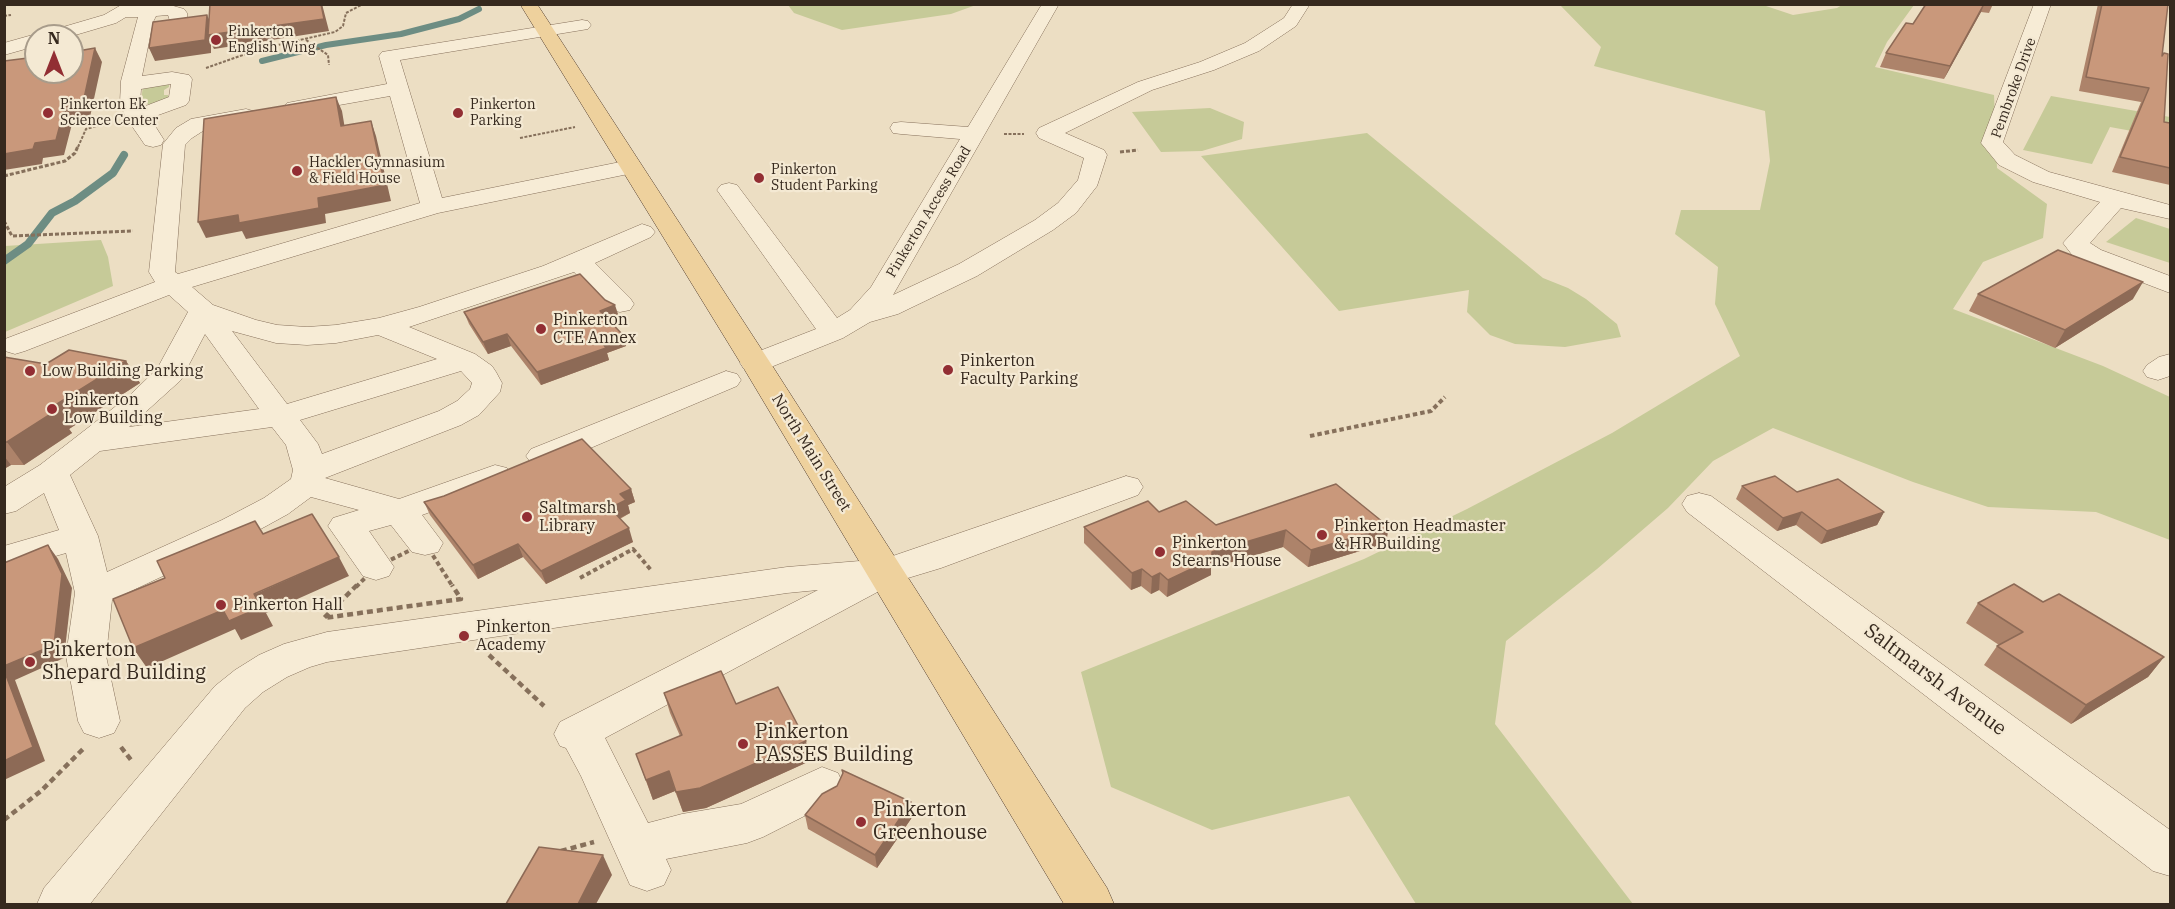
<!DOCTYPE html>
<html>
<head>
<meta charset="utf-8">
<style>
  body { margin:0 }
  #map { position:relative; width:2175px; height:909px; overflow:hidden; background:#ecdec3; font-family:"IBM Plex Serif",serif }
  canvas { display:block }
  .frame { position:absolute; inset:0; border:6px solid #36291e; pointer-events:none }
  .north { position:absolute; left:24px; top:24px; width:60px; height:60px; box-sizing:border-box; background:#f4e9d3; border:2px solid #a89c8b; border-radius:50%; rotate:0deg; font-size:16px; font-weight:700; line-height:24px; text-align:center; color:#36291e }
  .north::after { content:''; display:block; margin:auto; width:21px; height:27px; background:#922e33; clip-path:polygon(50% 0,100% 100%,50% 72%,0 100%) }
</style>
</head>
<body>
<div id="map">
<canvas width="2175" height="909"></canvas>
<div class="frame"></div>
<div class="north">N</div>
</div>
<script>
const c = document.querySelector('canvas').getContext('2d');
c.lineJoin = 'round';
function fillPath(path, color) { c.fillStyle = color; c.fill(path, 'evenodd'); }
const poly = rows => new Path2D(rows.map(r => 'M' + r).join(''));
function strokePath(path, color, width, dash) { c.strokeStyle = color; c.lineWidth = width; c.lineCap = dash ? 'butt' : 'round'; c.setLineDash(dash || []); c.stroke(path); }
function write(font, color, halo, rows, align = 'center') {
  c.font = font + ' "IBM Plex Serif",serif'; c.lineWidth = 4.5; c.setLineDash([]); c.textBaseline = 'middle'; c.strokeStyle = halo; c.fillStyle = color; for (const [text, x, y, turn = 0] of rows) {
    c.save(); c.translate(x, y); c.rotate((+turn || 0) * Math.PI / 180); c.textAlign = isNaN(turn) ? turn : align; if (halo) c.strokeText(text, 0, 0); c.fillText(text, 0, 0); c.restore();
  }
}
fillPath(poly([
  [1760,4,1793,15,1837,8,1842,5,1914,5,1887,42,1875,67,1994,95,1997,168,2047,204,2043,238,1983,262,1953,309,2103,366,2170,397,2170,540,2096,512,1988,507,1913,482,1773,428,1713,461,1668,508,1597,569,1506,641,1495,724,1633,904,1416,904,1349,796,1212,830,1111,787,1081,672,1364,559,1467,509,1612,433,1740,356,1715,304,1718,267,1675,234,1681,210,1760,210,1770,161,1765,111,1594,66,1601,47,1560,5],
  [788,5,976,5,951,14,842,30,794,13],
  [169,82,169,87,164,90,164,95,168,95,168,101,150,105,141,101,143,86],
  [2051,96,2170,117,2170,138,2110,127,2092,164,2023,150],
  [1210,108,1244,122,1242,139,1202,151,1161,152,1132,112],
  [1367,133,1543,278,1568,288,1586,299,1617,324,1621,337,1565,347,1515,344,1490,335,1467,312,1469,290,1339,311,1201,156],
  [2136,218,2170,229,2170,263,2106,242],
  [101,240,108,257,113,286,5,332,5,246]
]), '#c6ca98');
strokePath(poly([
  [262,61,326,45,401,34,459,19,479,9]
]), '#6d8d83', 6);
strokePath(poly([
  [4,261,28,244,52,213,75,201,113,173,124,155]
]), '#6d8d83', 8);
const minor = poly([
  [123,4,170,5,184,9,187,13,187,23,184,27,172,27,168,15,156,16,153,22,142,76,172,72,189,75,192,79,189,101,186,105,150,118,164,140,161,145,153,147,145,145,125,116,120,103,121,81,138,17,126,17,116,23,72,36,43,36,46,32,104,15,123,4],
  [171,84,169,97,143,107,140,103,141,89,171,84],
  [1042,4,1059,4,893,295,959,264,1035,220,1058,203,1078,180,1084,158,1039,138,1036,133,1039,128,1138,82,1200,62,1245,43,1284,18,1293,4,1310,4,1296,26,1259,51,1214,70,1152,90,1065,133,1104,150,1107,155,1097,186,1076,213,1053,230,977,276,898,314,870,322,843,338,766,369,755,372,744,369,740,363,744,357,816,329,717,190,721,185,729,183,737,185,837,318,850,310,871,287,960,139,901,134,893,133,890,128,893,123,901,122,968,127,1042,4],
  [2034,4,2051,4,2003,142,2015,155,2049,172,2170,205,2170,219,2121,208,2090,243,2101,250,2170,276,2170,293,2073,256,2063,243,2100,202,2033,182,1999,165,1981,143,2034,4],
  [582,20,588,21,591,25,588,29,400,60,442,198,630,160,638,162,641,167,638,172,438,213,192,287,213,305,256,320,277,325,307,327,336,325,379,318,419,307,543,266,642,224,651,227,655,232,651,237,595,263,630,298,634,304,630,310,620,312,610,310,574,272,409,327,475,354,492,366,496,372,502,383,500,392,479,415,461,425,325,478,399,499,495,465,507,468,512,476,507,484,422,515,443,543,438,552,425,555,412,552,391,525,369,531,394,567,389,576,376,580,363,576,328,526,333,518,359,510,311,497,288,514,248,536,112,600,106,656,120,721,114,733,99,738,84,733,78,721,66,656,75,593,66,553,4,571,4,546,59,530,44,493,16,511,4,514,4,487,40,465,129,396,157,369,188,312,169,295,25,351,15,354,5,351,5,339,155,282,149,272,163,144,176,128,191,119,246,109,253,111,257,115,253,119,206,129,192,138,185,145,175,272,178,274,420,203,390,96,294,113,287,111,284,107,287,103,387,84,379,56,382,52,582,20],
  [232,331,276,343,307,345,336,343,378,335,437,359,287,404,232,331],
  [205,334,259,409,129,427,181,380,205,334],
  [461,371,472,383,470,389,457,401,439,411,322,454,318,444,300,420,461,371],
  [272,427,286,445,293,470,291,479,264,498,222,520,107,572,98,536,70,475,100,451,272,427],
  [36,34,42,36,36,36,36,46,4,55,4,43,36,34],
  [2170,354,2170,376,2158,380,2147,377,2143,371,2147,365,2159,357,2170,354],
  [726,371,737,374,741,380,737,386,555,463,543,466,531,463,526,456,531,449,726,371],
  [1126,476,1138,479,1143,487,1138,495,941,568,898,581,605,738,648,823,682,814,741,804,822,767,838,773,844,786,838,799,763,837,747,843,666,859,671,870,664,885,647,891,630,885,581,776,566,748,560,746,554,734,560,722,818,590,787,593,327,662,310,667,287,677,263,692,245,708,90,904,37,904,44,888,215,686,235,670,259,655,284,644,327,632,787,567,884,559,1126,476],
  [1699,493,1711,496,2170,830,2170,876,2153,871,1687,512,1682,504,1687,496,1699,493]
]);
const major = poly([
  [520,4,537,4,773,367,1107,888,1114,904,1064,904,743,367,520,4]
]);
strokePath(minor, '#86705b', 1);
strokePath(major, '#533e2f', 1);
strokePath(poly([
  [4,16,11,15],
  [306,40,328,55,329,65],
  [206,68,260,49,335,32,343,26,346,13,363,4],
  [1004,134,1024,134],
  [520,138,575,127],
  [78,147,86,129,111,122]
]), '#86705b', 2, [3, 1.5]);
strokePath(poly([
  [1120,152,1138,150],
  [4,176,65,161,75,153,78,146],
  [4,221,12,236,133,231]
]), '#86705b', 3, [4, 2]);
strokePath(poly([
  [1310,436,1431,411,1445,397],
  [580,578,633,549,651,570],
  [356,587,376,567,425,543,453,587]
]), '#86705b', 4, [4.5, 3]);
strokePath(poly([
  [357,585,324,618,461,599,452,585],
  [489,655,544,706],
  [121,747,131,760],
  [4,820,41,791,83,749],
  [561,851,594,842]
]), '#86705b', 4.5, [6, 4]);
fillPath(minor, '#f7ecd6');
fillPath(major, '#eed19d');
fillPath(poly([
  [1926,4,1993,4,1989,13,1981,12,1944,79,1880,67,1886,53,1913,24],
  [2098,4,2168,4,2162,56,2164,122,2170,123,2170,185,2112,172,2141,102,2079,91],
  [1978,294,2133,299,2055,348,1969,311],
  [464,312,619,317,610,321,626,346,607,353,609,360,541,385,511,346,488,354,469,324],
  [4,357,46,364,126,361,140,383,69,429,72,433,24,465,11,465,4,469],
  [1336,484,1386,543,1308,567,1283,547,1211,568,1211,575,1167,597,1159,590,1151,594,1141,586,1131,590,1084,543,1084,527,1216,525],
  [1742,486,1797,492,1884,512,1877,525,1821,544,1796,525,1777,531,1736,499],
  [631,489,635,502,628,505,630,513,620,519,633,542,546,584,523,557,478,579,430,515,424,502,444,496],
  [2043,602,2164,657,2148,677,2071,724,1984,665,1997,646,1999,645,1966,623,1978,603],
  [664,693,736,704,810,761,706,808,683,812,675,791,653,800,636,754,680,736,670,713],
  [911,802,913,816,877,868,808,829,805,815]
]), '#ad836a');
fillPath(poly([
  [322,4,329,31,214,49,211,43,211,53,155,61,149,48,207,15,213,28],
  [1984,4,1981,12,1944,79,1950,66],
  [95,48,102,62,90,117,73,120,64,155,43,158,42,164,4,170,4,154,35,143],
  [336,97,342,111,347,141,341,126],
  [371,121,376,136,391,201,325,214,326,223,246,239,242,231,206,238,198,222],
  [2143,282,2133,299,2055,348,2065,330],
  [615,305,619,317,604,323,600,311],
  [507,334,511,346,488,354,483,342],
  [622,334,626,346,607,353,609,360,541,385,537,372,602,342],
  [126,361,140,383,69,429,72,433,24,465,7,442,49,409],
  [4,456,11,465,4,469],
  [631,489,635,502,628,505,630,513,614,521,610,508,620,494],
  [1802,512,1796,525,1777,531,1783,518],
  [1884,512,1877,525,1821,544,1827,531],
  [1389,527,1386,543,1308,567,1311,550],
  [629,528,633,542,546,584,541,571],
  [1286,530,1283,547,1211,568,1211,575,1167,597,1168,580,1212,552],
  [518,544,523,557,478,579,473,565],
  [48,545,58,559,72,588,64,658,15,680,45,761,4,780,4,666],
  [339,557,349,576,266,613,273,626,241,640,235,629,147,668,133,648],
  [1142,569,1141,586,1131,590,1132,573],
  [1160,573,1159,590,1151,594,1152,577],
  [2164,657,2148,677,2071,724,2086,705],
  [806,741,810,761,706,808,683,812,676,792],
  [669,771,675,791,653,800,646,780],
  [911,802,913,816,877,868,875,855],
  [603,855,612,875,596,904,578,904]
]), '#8d6a56');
const building = poly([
  [210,4,321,4,324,19,208,35,210,4],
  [1926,4,1984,4,1950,66,1886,53,1906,23,1913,24,1926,4],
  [2102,4,2168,4,2162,56,2164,53,2168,54,2164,122,2170,123,2170,168,2120,157,2149,88,2086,77,2102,4],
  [207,15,205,40,149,48,153,22,207,15],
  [95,48,83,103,65,106,56,140,35,143,33,149,4,154,4,61,36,57,36,72,72,72,72,52,95,48],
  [336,97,341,126,371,121,385,185,318,198,319,208,239,223,238,215,198,222,204,119,336,97],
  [2058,250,2143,282,2065,330,1978,294,2058,250],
  [580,274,605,300,615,305,600,311,622,334,602,342,606,348,537,372,507,334,483,342,464,312,580,274],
  [69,350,126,361,49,409,57,410,7,442,4,442,4,357,46,364,69,350],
  [582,439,631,489,620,494,626,500,610,508,629,528,541,571,518,544,473,565,424,502,444,496,582,439],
  [1775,476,1797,492,1838,479,1884,512,1827,531,1802,512,1783,518,1742,486,1775,476],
  [1336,484,1389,527,1311,550,1286,530,1212,552,1212,559,1168,580,1160,573,1152,577,1142,569,1132,573,1084,527,1148,501,1159,512,1186,501,1216,525,1336,484],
  [312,514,339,557,254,594,261,607,229,621,223,610,133,648,113,599,165,578,157,561,255,521,263,534,312,514],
  [48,545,62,574,54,645,4,666,4,563,48,545],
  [2014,584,2043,602,2059,594,2164,657,2086,705,1997,646,2023,632,1978,603,2014,584],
  [4,670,33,747,4,761,4,670],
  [721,671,736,704,778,687,806,741,700,788,676,792,669,771,646,780,636,754,682,735,664,693,721,671],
  [842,770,911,802,875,855,805,815,822,794,837,786,843,773,842,770],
  [539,847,603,855,578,904,506,904,539,847]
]);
fillPath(building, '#c9987b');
strokePath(building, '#8d6a56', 1.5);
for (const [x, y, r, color] of [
  [216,40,6,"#922e33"],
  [48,113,6,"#922e33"],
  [458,113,6,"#922e33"],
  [297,171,6,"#922e33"],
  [759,178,6,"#922e33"],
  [541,329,6,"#922e33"],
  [948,370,6,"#922e33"],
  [30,371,6,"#922e33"],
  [52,409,6,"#922e33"],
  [527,517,6,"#922e33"],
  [1322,535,6,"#922e33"],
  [1160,552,6,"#922e33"],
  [221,605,6,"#922e33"],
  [464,636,6,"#922e33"],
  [30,662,6,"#922e33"],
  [743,744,6,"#922e33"],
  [861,822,6,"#922e33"]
]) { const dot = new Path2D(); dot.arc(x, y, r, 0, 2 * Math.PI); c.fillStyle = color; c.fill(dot); strokePath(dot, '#f4e9d3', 2); }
write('14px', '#36291e', '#f4e9d3', [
  ["Pinkerton",228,32],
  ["English Wing",228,48],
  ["Pinkerton Ek",60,105],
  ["Science Center",60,121],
  ["Pinkerton",470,105],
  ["Parking",470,121],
  ["Hackler Gymnasium",309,163],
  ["& Field House",309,179],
  ["Pinkerton",771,170],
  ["Student Parking",771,186]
], 'left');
write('14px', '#36291e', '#f4e9d3', [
  ["Pembroke Drive",2014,88,-70],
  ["Pinkerton Access Road",929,212,-59]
]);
write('16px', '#36291e', '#f4e9d3', [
  ["Pinkerton",553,320],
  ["CTE Annex",553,338],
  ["Pinkerton",960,361],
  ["Faculty Parking",960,379],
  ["Low Building Parking",42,371],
  ["Pinkerton",64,400],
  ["Low Building",64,418],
  ["Saltmarsh",539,508],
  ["Library",539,526],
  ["Pinkerton Headmaster",1334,526],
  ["& HR Building",1334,544],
  ["Pinkerton",1172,543],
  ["Stearns House",1172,561],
  ["Pinkerton Hall",233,605],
  ["Pinkerton",476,627],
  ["Academy",476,645]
], 'left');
write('16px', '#36291e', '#f4e9d3', [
  ["North Main Street",811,453,58]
]);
write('20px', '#36291e', '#f4e9d3', [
  ["Pinkerton",42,650],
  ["Shepard Building",42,673],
  ["Pinkerton",755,732],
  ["PASSES Building",755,755],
  ["Pinkerton",873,810],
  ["Greenhouse",873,833]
], 'left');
write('20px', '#36291e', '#f4e9d3', [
  ["Saltmarsh Avenue",1935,680,37]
]);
</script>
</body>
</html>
